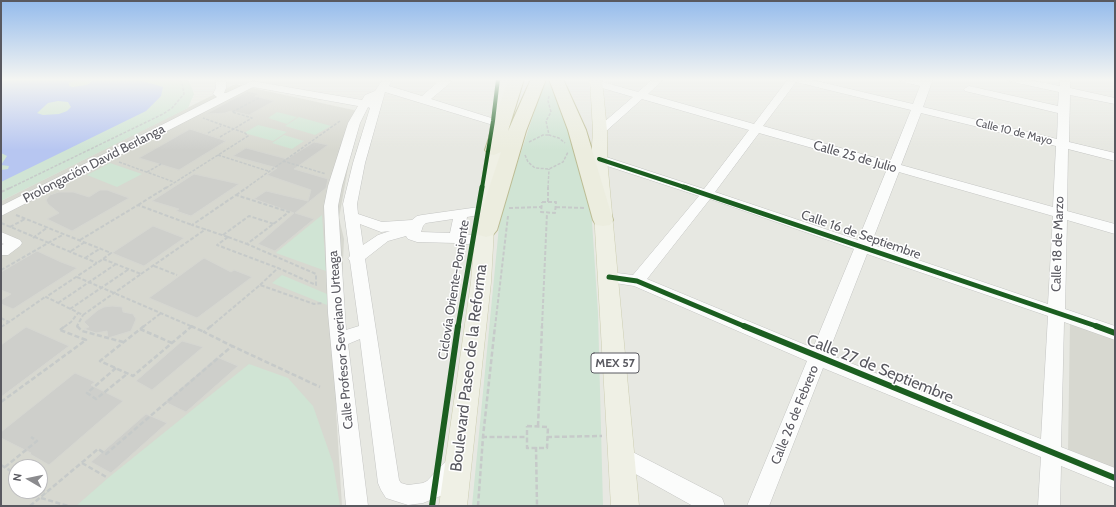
<!DOCTYPE html>
<html>
<head>
<meta charset="utf-8">
<style>
  body { margin:0 }
  #map { position:relative; width:1116px; height:507px; overflow:hidden; background:#e7e8e2; font-family:Cabin,sans-serif }
  canvas { display:block }
  .frame { position:absolute; inset:0; border:2px solid #595960; pointer-events:none }
  .north { position:absolute; left:8px; top:459px; width:40px; height:40px; box-sizing:border-box; background:#fff; border:1px solid #bdbdbf; border-radius:50%; rotate:279deg; font-size:11px; font-weight:700; line-height:16px; text-align:center; color:#595960 }
  .north::after { content:''; display:block; margin:auto; width:14px; height:18px; background:#8b8b8e; clip-path:polygon(50% 0,100% 100%,50% 72%,0 100%) }
</style>
</head>
<body>
<div id="map">
<canvas width="1116" height="507"></canvas>
<div class="frame"></div>
<div class="north">N</div>
</div>
<script>
const c = document.querySelector('canvas').getContext('2d');
c.lineJoin = 'round';
function fillPath(path, color) { c.fillStyle = color; c.fill(path, 'evenodd'); }
const poly = rows => new Path2D(rows.map(r => 'M' + r).join(''));
function strokePath(path, color, width, dash) { c.strokeStyle = color; c.lineWidth = width; c.lineCap = dash ? 'butt' : 'round'; c.setLineDash(dash || []); c.stroke(path); }
function write(font, color, halo, rows, align = 'center') {
  c.font = font + ' Cabin,sans-serif'; c.lineWidth = 3; c.setLineDash([]); c.textBaseline = 'middle'; c.strokeStyle = halo; c.fillStyle = color; for (const [text, x, y, turn = 0] of rows) {
    c.save(); c.translate(x, y); c.rotate((+turn || 0) * Math.PI / 180); c.textAlign = isNaN(turn) ? turn : align; if (halo) c.strokeText(text, 0, 0); c.fillText(text, 0, 0); c.restore();
  }
}
fillPath(poly([
  [235,84,358,111,339,218,344,239,336,411,342,506,1,506,1,201],
  [16,467,40,467,40,491,16,491],
  [1070,323,1115,339,1115,470,1068,451]
]), '#d7d8d0');
fillPath(poly([
  [1,79,187,79,190,83,194,94,188,108,1,201],
  [545,79,554,79,574,129,590,191,598,313,603,506,472,506,500,216],
  [277,112,297,117,287,124,268,118],
  [299,117,331,126,315,135,285,126],
  [258,125,287,132,273,141,244,133],
  [284,135,304,141,292,149,272,143],
  [110,163,142,174,117,187,87,175],
  [322,215,326,271,276,253,278,251],
  [282,275,327,294,327,305,272,283],
  [249,364,288,378,313,406,333,463,340,506,76,506,108,478]
]), '#d0e4d4');
fillPath(poly([
  [1,79,78,79,69,83,69,86,73,87,86,85,90,83,92,79,136,79,163,87,161,96,146,111,1,182,1,170,8,169,9,166,1,165,7,156,1,153],
  [58,101,68,102,71,107,67,111,59,114,43,115,37,113,48,103]
]), '#b7c6f1');
const building = poly([
  [248,91,260,94,255,96,274,101,249,115,231,111,225,113,206,114,248,91],
  [190,129,226,141,179,170,139,158,190,129],
  [314,142,328,145,294,169,328,179,326,188,295,213,314,219,275,251,258,244,294,213,254,199,266,191,308,201,311,190,267,175,277,168,233,156,246,148,287,159,314,142],
  [194,174,239,184,191,216,176,211,179,209,152,201,194,174],
  [100,190,107,190,129,198,72,231,47,219,59,213,48,204,46,200,50,195,59,192,73,192,89,197,100,190],
  [153,226,184,238,144,266,112,253,153,226],
  [37,251,61,262,77,268,13,309,1,304,1,300,11,294,1,290,1,272,37,251],
  [204,258,231,272,234,270,252,277,197,318,149,298,204,258],
  [112,306,122,307,123,312,133,314,136,319,131,331,108,338,107,331,96,333,84,329,89,327,84,322,98,310,104,307,112,306],
  [26,327,69,346,1,397,1,345,26,327],
  [182,341,203,347,152,390,136,381,182,341],
  [217,357,238,366,186,412,165,402,217,357],
  [75,373,95,382,91,385,123,401,49,465,30,454,31,453,1,438,1,432,75,373],
  [146,414,167,423,111,473,91,462,146,414]
]);
fillPath(building, '#cecfcb');
strokePath(building, '#d6d7d2', 1);
const minor = poly([
  [216,79,226,79,226,88,224,93,226,93,252,81,362,100,365,95,375,91,383,79,393,79,389,86,422,96,439,81,438,79,449,79,451,81,450,83,431,99,501,121,503,123,501,125,497,126,493,125,385,92,365,163,357,204,358,214,382,222,412,220,417,216,422,215,486,206,491,207,493,210,491,213,467,217,464,234,489,238,491,241,489,244,484,246,456,243,417,242,408,239,406,236,388,241,365,259,399,480,401,483,408,485,423,483,427,481,449,458,456,455,463,458,466,465,463,472,443,495,423,503,408,505,386,498,381,490,378,483,360,339,348,344,368,506,346,506,328,313,324,206,328,186,348,123,358,106,253,87,1,216,1,206,217,97,213,94,216,88,216,79],
  [368,107,370,108,353,163,343,204,350,256,348,258,350,261,359,326,346,330,338,206,342,186,360,123,368,107],
  [453,219,450,233,421,232,423,226,426,223,453,219],
  [360,224,381,232,390,231,378,235,363,245,360,224],
  [653,79,664,79,648,94,754,124,788,79,808,79,913,104,920,86,900,81,899,79,922,80,923,79,933,79,923,107,1057,139,1058,113,965,91,964,89,969,86,1058,106,1059,92,1008,81,1007,79,1025,79,1060,86,1060,79,1070,79,1070,88,1115,98,1115,104,1070,95,1069,142,1115,153,1115,161,1068,149,1067,211,1115,224,1115,234,1067,220,1065,309,1115,326,1115,340,1064,322,1061,447,1115,468,1115,488,1061,466,1060,506,1038,506,1041,457,823,368,769,506,747,506,807,361,634,286,609,282,603,281,601,277,603,273,609,272,633,275,699,196,595,162,593,159,595,156,603,156,704,189,749,130,642,99,604,133,596,133,594,131,596,129,633,97,592,85,591,83,592,81,596,80,638,92,653,79],
  [796,82,911,110,890,162,763,126,796,82],
  [921,113,1056,146,1053,207,901,165,921,113],
  [759,133,887,169,858,240,715,192,759,133],
  [899,172,1053,216,1048,304,871,244,899,172],
  [710,199,854,249,813,348,647,279,710,199],
  [867,254,1048,316,1041,439,828,354,867,254],
  [1,232,20,240,22,243,20,246,8,255,1,255,1,245,4,244,1,243,1,232],
  [621,446,722,498,725,506,693,506,614,462,611,455,614,448,621,446]
]);
const major = poly([
  [498,79,510,79,495,210,491,282,467,506,439,506,471,282,477,210,498,79],
  [590,79,602,79,607,131,607,159,639,506,611,506,591,159,593,131,590,79]
]);
const highway = poly([
  [508,79,524,79,508,131,531,79,546,79,526,131,497,230,493,235,486,237,479,235,475,230,501,152,494,155,488,154,485,150,508,79],
  [549,79,563,79,586,130,613,220,610,225,603,226,596,225,593,220,568,130,549,79]
]);
strokePath(minor, '#c4c5c3', 1);
strokePath(major, '#cdceb2', 1);
strokePath(highway, '#bcbc93', 2);
strokePath(poly([
  [549,96,548,101,551,112,546,121,549,135,559,138,565,143],
  [208,133,221,126],
  [220,137,252,118,232,112,259,98],
  [529,142,543,135,549,135],
  [218,155,268,171],
  [525,155,528,162,535,168,549,169,563,162,568,152],
  [283,161,326,174],
  [119,162,174,182],
  [147,172,161,164],
  [10,188,163,114,172,108,184,94,182,82,177,79],
  [166,188,248,136,245,133,203,118],
  [246,188,340,121],
  [548,188,549,169]
]), '#c6cac9', 1.5, [3, 1.5]);
strokePath(poly([
  [1,192,12,187],
  [236,195,248,187],
  [542,202,556,202,555,213,541,212,542,202],
  [548,202,548,187],
  [138,205,167,187],
  [556,207,584,208],
  [509,208,542,207],
  [16,215,111,253,103,259],
  [1,223,97,263],
  [10,227,25,219],
  [223,235,249,216,274,224],
  [228,237,247,244],
  [228,237,217,245,278,268,316,285,316,274,247,244],
  [228,237,192,225,236,195,289,212,247,244],
  [33,238,48,227],
  [80,240,138,205,192,225],
  [71,251,85,242],
  [85,258,101,248],
  [103,259,141,274,83,315,46,297,103,259],
  [154,266,177,275],
  [1,270,64,234],
  [141,274,206,229],
  [77,277,193,327],
  [260,285,278,268],
  [58,303,116,264],
  [70,309,129,269],
  [1,318,9,322,45,297],
  [1,327,9,322],
  [64,327,71,322,78,313],
  [78,327,77,326,83,315],
  [143,327,161,313],
  [190,327,192,326],
  [210,327,260,285,314,304,323,303],
  [495,327,508,216],
  [542,327,547,213]
]), '#c6cac9', 2, [4, 2]);
strokePath(poly([
  [77,326,82,331,123,342],
  [144,326,100,361,133,376,192,326],
  [191,326,204,332],
  [211,326,204,332,232,346],
  [140,329,172,343],
  [60,330,65,326],
  [116,368,87,393,96,399,127,374],
  [1,402,86,340,60,330],
  [527,426,548,427,547,448,527,448,527,426],
  [538,426,542,326],
  [482,437,526,437],
  [547,437,602,436],
  [536,447,537,506],
  [82,463,108,478],
  [1,465,16,474],
  [5,467,37,441,31,437],
  [40,489,47,493],
  [41,498,68,506],
  [30,506,98,449,106,454,232,346,320,387],
  [478,506,483,437,495,326]
]), '#c6cac9', 2.5, [5, 2.5]);
fillPath(minor, '#fbfcfb');
fillPath(major, '#eff0e5');
fillPath(highway, '#eceddf');
strokePath(poly([
  [599,159,687,188],
  [482,188,493,121,498,79]
]), '#1b5e20', 4);
strokePath(poly([
  [684,187,1099,327],
  [609,277,637,281,746,327],
  [458,327,482,187]
]), '#1b5e20', 5);
strokePath(poly([
  [744,326,1115,478],
  [1096,326,1115,333],
  [432,506,458,326]
]), '#1b5e20', 6);
const sky = c.createLinearGradient(0, 0, 0, 150);
sky.addColorStop(0, '#94bbec');
sky.addColorStop(0.53, '#f4f5f2');
sky.addColorStop(1, '#f4f5f200');
c.fillStyle = sky;
c.fillRect(0, 0, 1116, 150);
write('11px', '#595960', '#fff', [
  ["Calle 10 de Mayo",1014,132,14]
]);
for (const [x, y, w] of [
  [615,363,48]
]) { const box = new Path2D(); box.roundRect(x - w / 2, y - 10, w, 20, 3); c.fillStyle = '#fff'; c.fill(box); strokePath(box, '#595960', 1); }
write('bold 12px', '#595960', null, [
  ["MEX 57",615,363]
]);
write('13px', '#595960', '#fff', [
  ["Calle 25 de Julio",855,157,16],
  ["Prolongación David Berlanga",94,164,-27],
  ["Calle 16 de Septiembre",861,235,19],
  ["Calle 18 de Marzo",1058,244,-88],
  ["Ciclovía Oriente-Poniente",454,290,-81],
  ["Calle Profesor Severiano Urteaga",341,340,-95],
  ["Calle 26 de Febrero",795,415,-68]
]);
write('16px', '#595960', '#fff', [
  ["Boulevard Paseo de la Reforma",469,368,-83],
  ["Calle 27 de Septiembre",880,369,22]
]);
</script>
</body>
</html>
